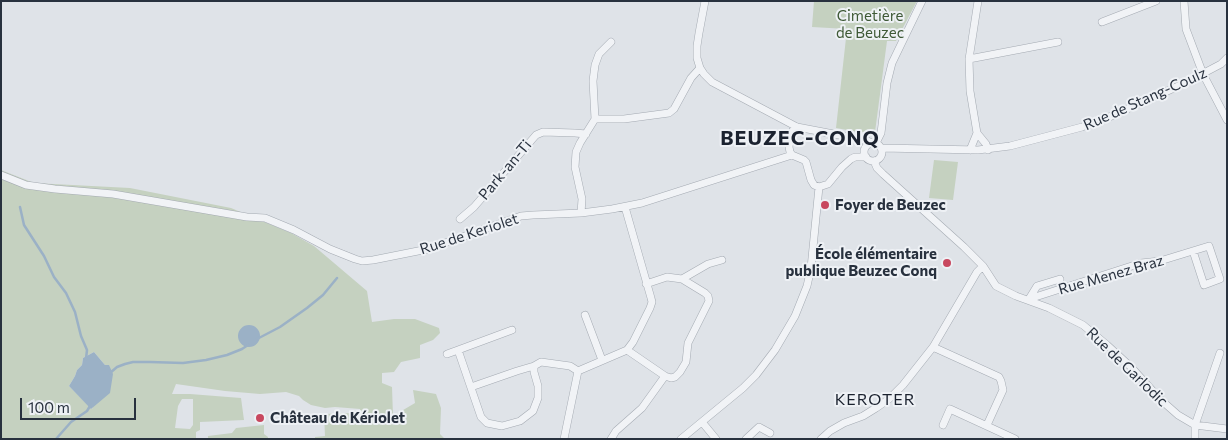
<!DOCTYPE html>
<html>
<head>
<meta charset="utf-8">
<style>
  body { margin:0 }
  #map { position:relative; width:1228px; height:440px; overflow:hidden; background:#dfe3e8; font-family:Commissioner,sans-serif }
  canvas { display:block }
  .frame { position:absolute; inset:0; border:2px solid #28313e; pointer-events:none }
  .scale { position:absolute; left:20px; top:398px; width:116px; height:22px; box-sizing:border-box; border:2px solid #28313e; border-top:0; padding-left:6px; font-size:15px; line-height:18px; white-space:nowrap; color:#28313e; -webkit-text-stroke:4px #eef1f5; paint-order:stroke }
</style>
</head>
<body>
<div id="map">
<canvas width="1228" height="440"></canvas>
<div class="frame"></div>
<div class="scale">100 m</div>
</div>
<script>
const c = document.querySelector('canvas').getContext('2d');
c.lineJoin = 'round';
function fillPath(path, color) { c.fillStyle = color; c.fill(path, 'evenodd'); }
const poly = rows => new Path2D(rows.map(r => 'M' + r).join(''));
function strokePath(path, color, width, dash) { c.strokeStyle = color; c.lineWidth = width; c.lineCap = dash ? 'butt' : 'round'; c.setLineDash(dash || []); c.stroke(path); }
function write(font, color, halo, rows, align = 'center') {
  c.font = font + ' Commissioner,sans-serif'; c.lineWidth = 4; c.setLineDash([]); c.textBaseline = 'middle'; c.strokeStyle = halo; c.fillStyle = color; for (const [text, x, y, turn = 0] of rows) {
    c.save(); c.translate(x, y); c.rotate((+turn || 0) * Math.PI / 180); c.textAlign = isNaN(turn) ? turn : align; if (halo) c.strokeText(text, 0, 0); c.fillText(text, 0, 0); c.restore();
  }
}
fillPath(poly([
  [814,1,917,1,896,41,887,41,875,132,858,132,836,128,847,29,812,27],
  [934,160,958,162,953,200,929,198],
  [1,170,34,183,130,188,231,208,291,233,314,246,367,291,372,322,394,319,415,319,439,328,440,333,433,340,420,345,420,358,401,362,394,372,382,373,382,383,392,387,393,416,415,403,413,390,436,394,441,408,440,434,445,439,315,439,315,437,325,436,324,414,353,413,354,419,361,418,360,409,335,407,325,408,311,405,303,400,299,396,286,392,260,394,225,391,176,384,172,394,190,394,241,398,244,420,200,422,200,430,196,432,196,439,1,439],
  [94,352,105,365,92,409,69,386,75,376,77,370,82,365,83,358],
  [182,399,193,399,193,425,190,429,175,428,178,406],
  [264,425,264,434,268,437,268,439,208,439,208,436,232,433,236,428]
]), '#c5d1c0');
fillPath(poly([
  '238 336a11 11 0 1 1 22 0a11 11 0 1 1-22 0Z',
  [94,352,105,365,109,365,113,374,110,393,91,409,69,386,75,376,77,370,82,365,83,358]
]), '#9bb1c6');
strokePath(poly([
  [20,207,24,225,44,256,54,277,66,293,75,312,81,336,87,350,86,359],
  [257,339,280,327,307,308,323,295,337,278],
  [110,373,117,367,125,364,133,362,150,362,183,363,206,360,227,355,242,349,248,345],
  [56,439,71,422,87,411,90,406]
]), '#9bb1c6', 2.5);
const street = poly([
  [705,1,699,33,697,46,697,58,700,68,704,74,712,82,797,127,865,140,872,143],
  [978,1,969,59,970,91,977,133,986,144,988,150],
  [1184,1,1186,29,1203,74,1227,120],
  [1102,22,1156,1],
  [969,59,1058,42],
  [595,119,624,119,669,113,674,109,691,78,700,68],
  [797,127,794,129,791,133,789,147,790,152,792,155,804,160,806,162,811,180,814,185,819,187],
  '864 152a9 9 0 1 1 18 0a9 9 0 1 1-18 0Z',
  [876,143,881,133,887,83,892,63,922,1],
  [882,148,978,150,1010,146,1048,136,1082,127,1107,118,1183,84,1221,64,1227,58],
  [970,150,977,133],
  [874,161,877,168,883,174,964,247,983,266,996,286,1016,296,1049,308,1083,325,1107,345,1131,367,1161,400,1178,415,1195,425,1227,429],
  [1,175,26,185,55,189,113,194,247,217,265,218,294,230,330,249,355,259,362,261,373,260,428,249,521,216,533,215,581,213,612,209,642,203,792,155],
  [819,187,828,184,842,167,851,159,855,157,866,157],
  [581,213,582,199,575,167,576,152,580,143,595,119,593,81,595,65,599,54,611,42],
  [460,219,474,207,536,135,543,132,575,133,586,134],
  [682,279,708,264,722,260],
  [1029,299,1141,263,1160,261,1209,246,1220,279,1204,285,1193,251],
  [1029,299,1037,286,1060,279],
  [585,315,602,360],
  [933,347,999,377,1001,381,1003,390,987,425],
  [458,350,512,330],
  [627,350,665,376,671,378,675,377,680,372,686,362,688,343,709,301,708,296,705,293,682,279,667,277,646,284],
  [447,354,458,350,481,417,487,423,502,426,520,421,533,411,538,398,538,386,534,372,534,366],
  [578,371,627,350,633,342,650,308,652,302,651,298,625,207],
  [471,387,517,371,534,366,541,362,570,366,578,371],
  [702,422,716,439],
  [943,425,950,409,1015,439],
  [564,439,578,371],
  [611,439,616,431,642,408,665,376],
  [681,439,743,388,756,375,775,350,795,316,807,286,811,268,819,187],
  [746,439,759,427,770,433],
  [821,439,830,431,844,423,863,416,876,408,889,399,903,385,933,347,977,272,983,266],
  [1195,439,1195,425,1220,353]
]);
strokePath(street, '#a4aab2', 8);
strokePath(street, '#f1f3f6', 7);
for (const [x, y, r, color] of [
  [825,205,5,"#c8485f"],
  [947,263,5,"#c8485f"],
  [260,418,5,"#c8485f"]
]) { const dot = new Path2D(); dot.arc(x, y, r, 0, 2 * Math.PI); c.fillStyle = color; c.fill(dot); strokePath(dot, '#eef1f5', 2); }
write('15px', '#3e5936', '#eef1f5', [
  ["Cimetière",870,16],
  ["de Beuzec",870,33]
]);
write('15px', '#28313e', '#eef1f5', [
  ["Rue de Stang-Coulz",1145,99,-24],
  ["Park-an-Ti",505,170,-50],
  ["Rue de Keriolet",469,234,-18],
  ["Rue Menez Braz",1111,275,-16],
  ["Rue de Garlodic",1127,367,44]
]);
write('bold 15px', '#28313e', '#eef1f5', [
  ["Foyer de Beuzec",835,205],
  ["École élémentaire",937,254,"right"],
  ["publique Beuzec Conq",937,271,"right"],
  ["Château de Kériolet",270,418]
], 'left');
c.letterSpacing = '1px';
write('16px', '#1b222f', '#eef1f5', [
  ["KEROTER",875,400]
]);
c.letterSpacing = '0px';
c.letterSpacing = '1px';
write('bold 20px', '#1b222f', '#eef1f5', [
  ["BEUZEC-CONQ",800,138]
]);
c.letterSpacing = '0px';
</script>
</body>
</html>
